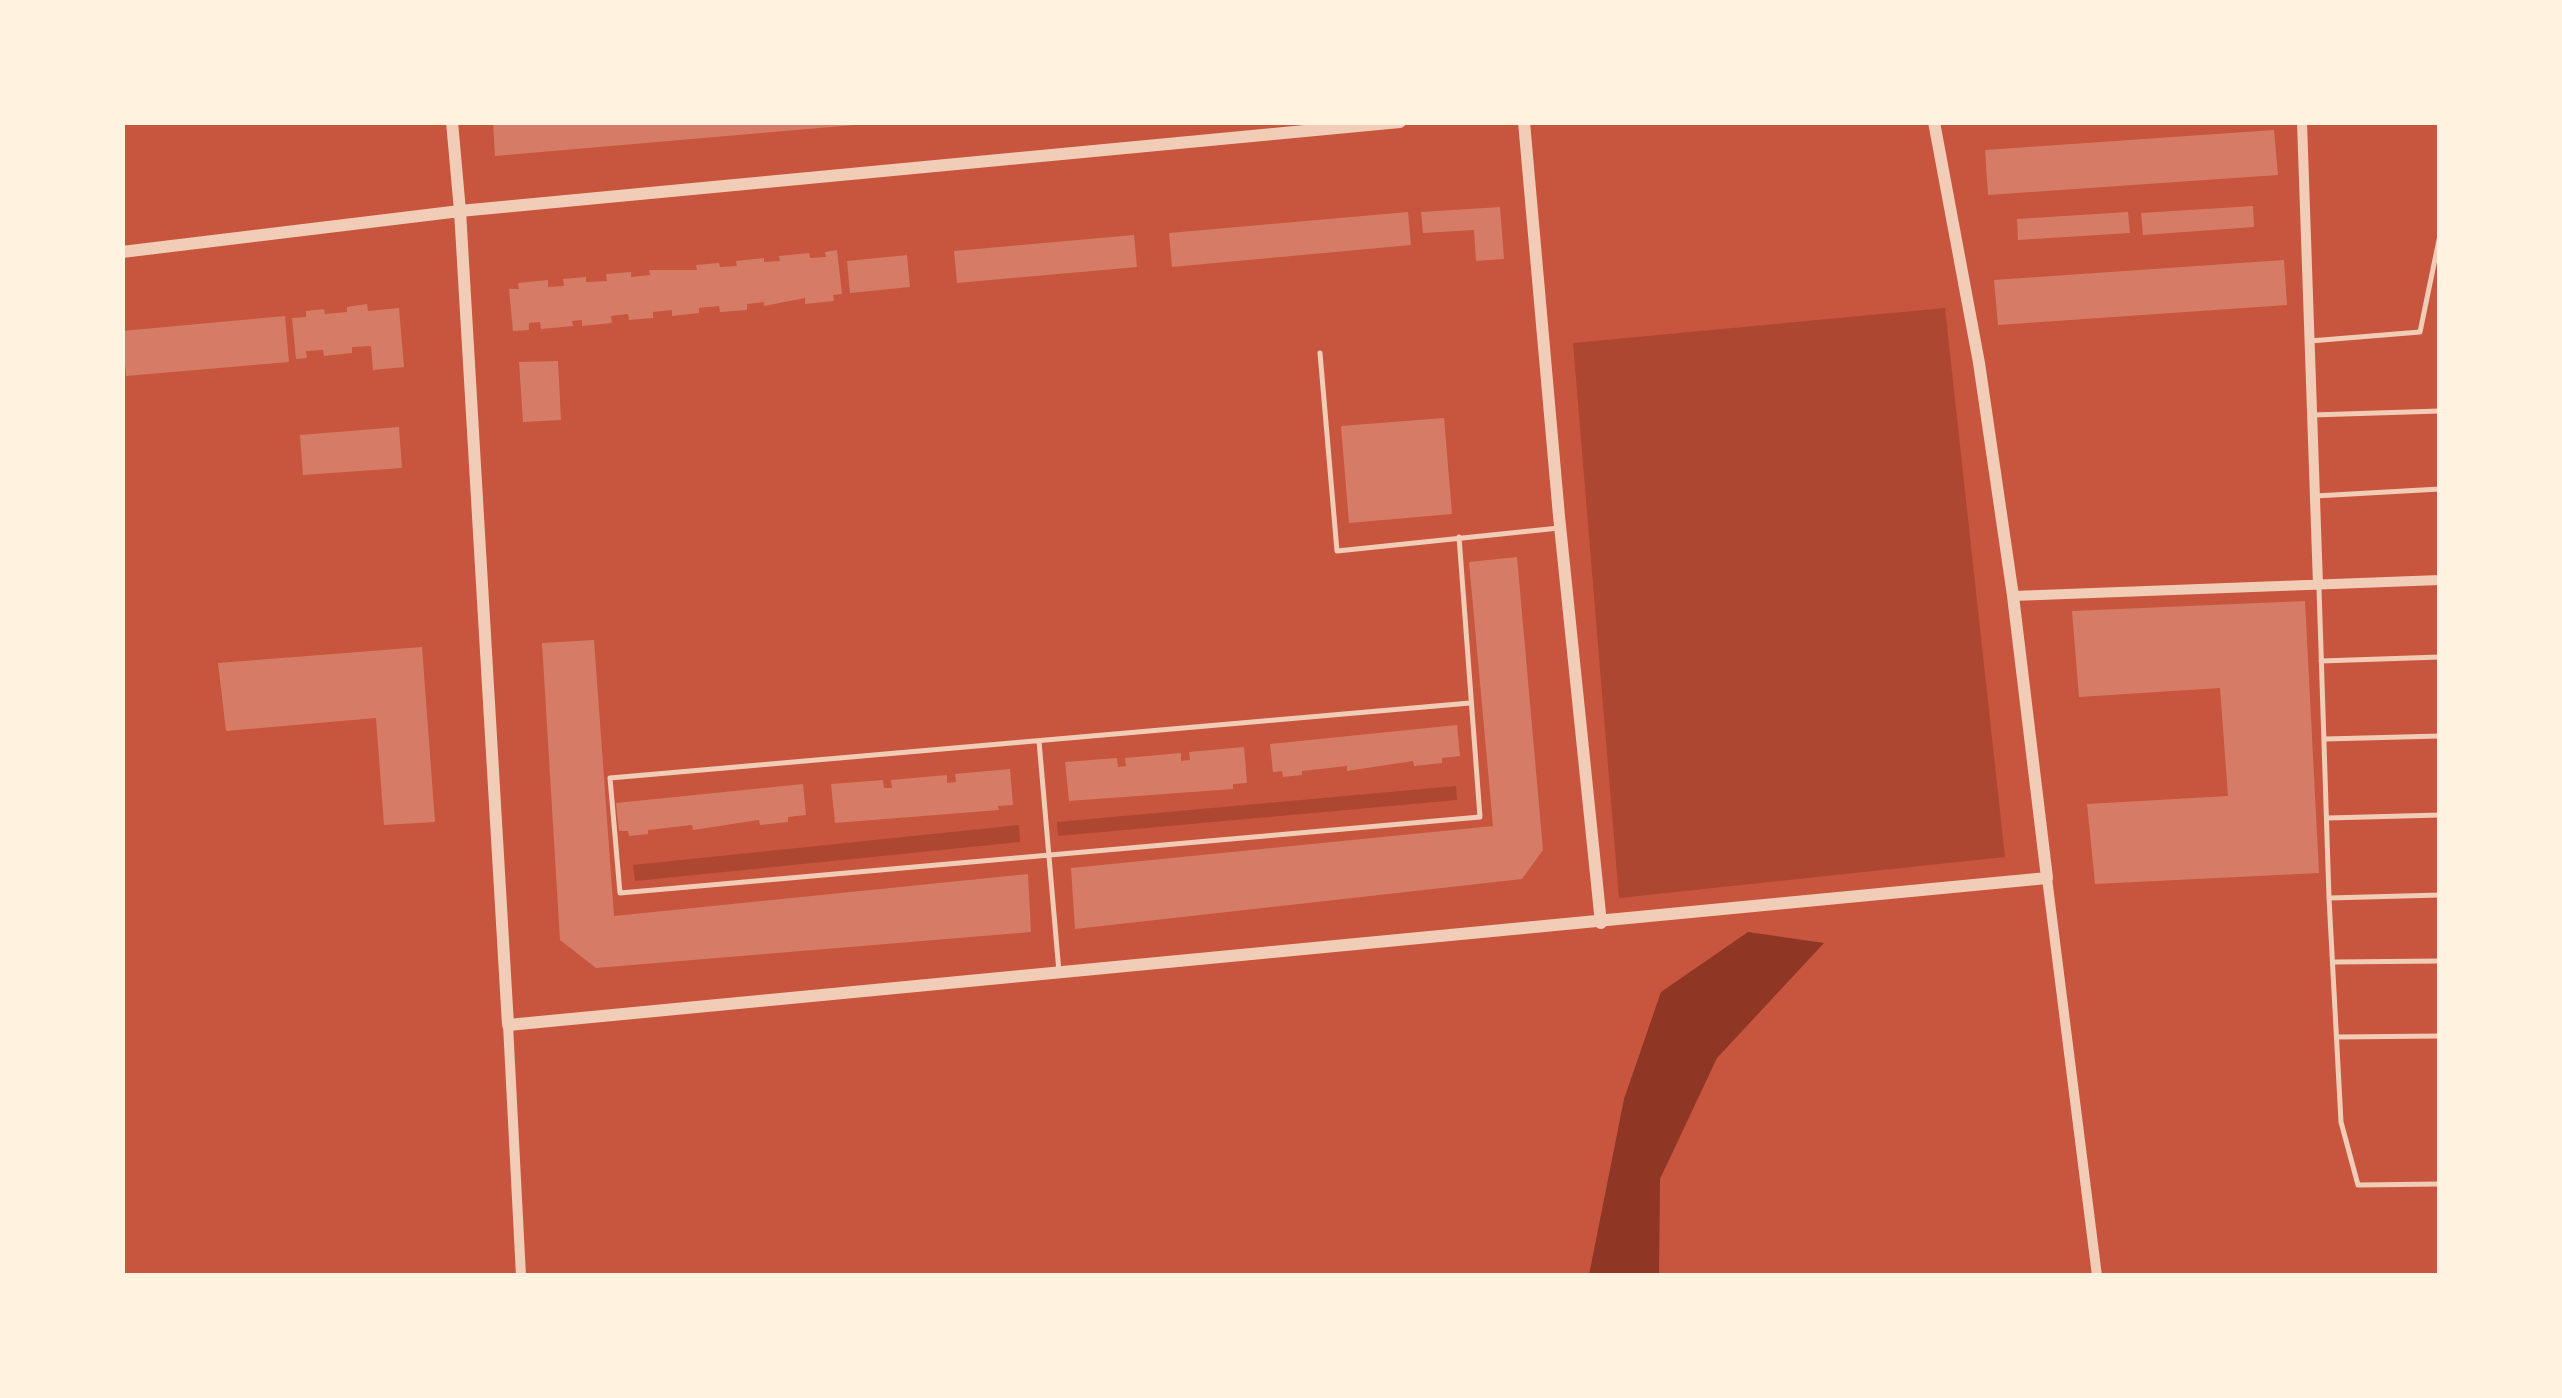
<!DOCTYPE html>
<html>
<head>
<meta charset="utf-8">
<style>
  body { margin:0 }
  #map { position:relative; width:2562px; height:1398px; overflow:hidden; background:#c8553d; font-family:Overpass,sans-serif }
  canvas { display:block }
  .frame { position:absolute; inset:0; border:125px solid #fff3e0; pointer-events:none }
</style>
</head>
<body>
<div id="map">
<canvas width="2562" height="1398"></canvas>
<div class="frame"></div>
</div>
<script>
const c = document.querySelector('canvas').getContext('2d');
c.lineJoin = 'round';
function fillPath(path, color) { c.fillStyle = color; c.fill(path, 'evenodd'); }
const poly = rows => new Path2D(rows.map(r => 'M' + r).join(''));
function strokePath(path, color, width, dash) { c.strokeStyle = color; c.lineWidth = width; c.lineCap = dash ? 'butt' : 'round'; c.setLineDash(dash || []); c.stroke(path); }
fillPath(poly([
  [1945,308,2005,857,1619,898,1573,343],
  [1456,786,1457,800,1058,836,1057,822],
  [1019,825,1020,842,635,881,633,865]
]), '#ae4732');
fillPath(poly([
  [1748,932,1824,943,1717,1058,1660,1179,1659,1275,1589,1275,1624,1099,1661,992]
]), '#8f3625');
fillPath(poly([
  [493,122,853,122,854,125,495,156],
  [2274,130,2278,175,1988,195,1985,150],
  [2253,206,2254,227,2143,235,2141,213],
  [1500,207,1504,259,1476,261,1474,230,1423,233,1421,212],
  [1408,212,1411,245,1172,267,1169,233],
  [2128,212,2130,233,2018,240,2017,219],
  [1134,235,1137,267,957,283,954,251],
  [837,250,842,294,833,295,834,301,805,304,805,298,764,306,764,302,747,304,747,310,720,312,719,306,699,308,699,313,672,316,672,310,653,312,653,318,629,320,628,314,611,316,612,323,582,326,582,320,572,321,573,326,541,329,540,322,529,323,529,330,513,331,509,289,519,289,518,283,548,280,548,287,564,286,563,279,586,277,586,282,607,281,606,274,631,272,631,277,650,275,649,270,697,270,696,265,719,263,720,267,737,266,736,261,764,258,764,262,780,261,779,256,809,253,810,258,826,257,825,252],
  [907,255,910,287,850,293,847,261],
  [2284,260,2287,305,1998,325,1994,280],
  [367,304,368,311,399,308,404,367,373,370,371,346,352,347,352,353,324,356,323,350,306,351,307,358,296,359,292,318,306,317,306,311,324,309,325,314,347,312,347,307],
  [285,316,289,362,126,376,122,331],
  [558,361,561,420,523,422,519,362],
  [1444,418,1452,514,1349,523,1341,426],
  [399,427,402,468,303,475,300,435],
  [1517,557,1543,850,1522,879,1075,929,1071,868,1493,826,1469,562],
  [2305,601,2319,873,2095,884,2087,804,2228,796,2220,688,2079,697,2072,611],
  [594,640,614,916,1028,874,1031,932,596,968,560,940,542,643],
  [422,647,435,822,384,825,376,718,226,731,218,663],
  [1457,725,1460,756,1442,758,1442,763,1414,766,1413,761,1347,771,1347,766,1302,771,1302,775,1283,777,1282,771,1273,772,1270,744],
  [1244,747,1247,783,1233,784,1233,789,1069,801,1065,762,1117,758,1118,767,1126,766,1125,758,1181,753,1181,761,1190,760,1189,752],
  [1010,769,1013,805,998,806,999,810,835,823,831,784,883,780,884,788,892,788,891,780,947,775,947,783,956,782,955,774],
  [803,784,806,815,788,817,788,822,760,825,759,820,693,830,692,825,648,830,648,834,629,836,628,831,619,831,616,803]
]), '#d67c66');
strokePath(poly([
  [2310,341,2420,332,2440,235],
  [1320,353,1337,551,1559,528],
  [2312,415,2440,411],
  [2315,496,2440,489],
  [1459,537,1480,817,620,893,610,778,1470,703],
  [2319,588,2329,898,2341,1122,2358,1185,2440,1184],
  [2321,661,2440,657],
  [2325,739,2440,736],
  [1039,741,1059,972],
  [2328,818,2440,815],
  [2329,898,2440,895],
  [2334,962,2440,961],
  [2337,1037,2440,1036]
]), '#f1ccb7', 5);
strokePath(poly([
  [2302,122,2318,585],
  [2013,596,2440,580],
  [2047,878,2097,1276],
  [508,1025,521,1276]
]), '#f1ccb7', 10);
strokePath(poly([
  [452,122,460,211,508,1025,2047,878,2013,596,1979,363,1934,122],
  [1524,122,1559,516,1601,923],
  [122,252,460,211,1400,122]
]), '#f1ccb7', 12);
</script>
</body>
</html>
